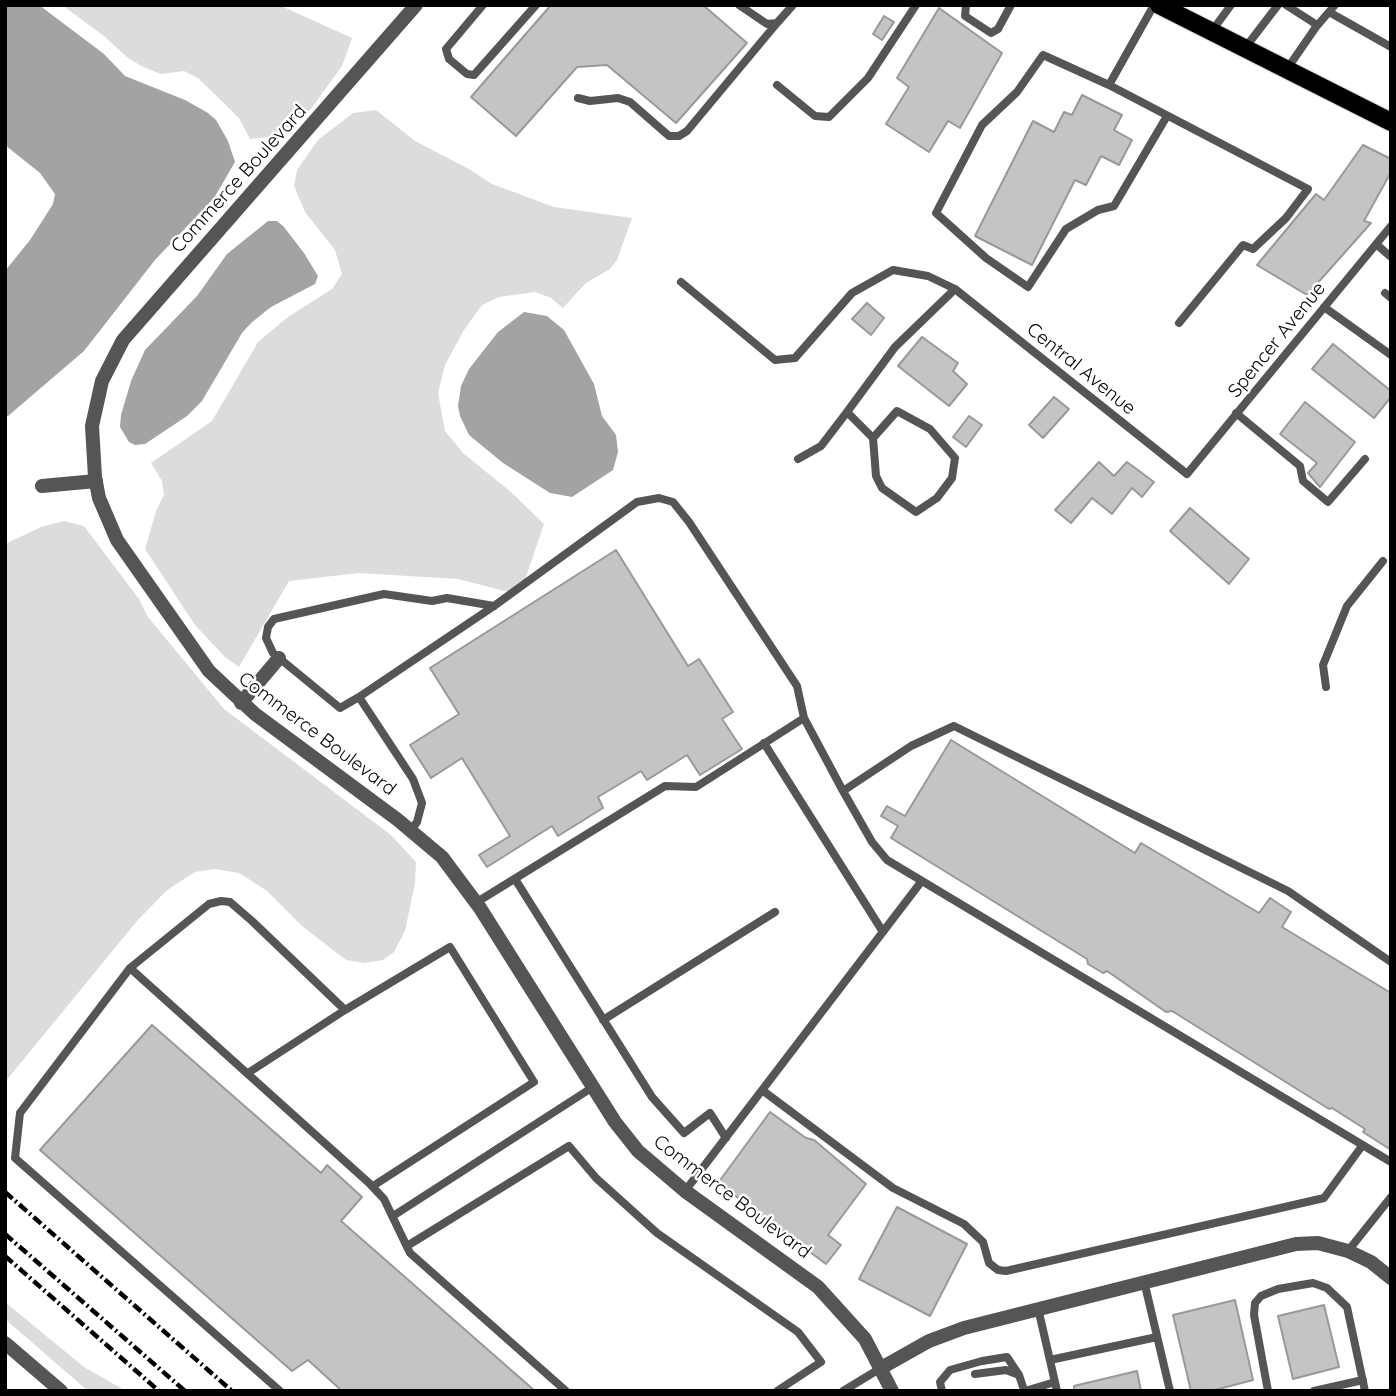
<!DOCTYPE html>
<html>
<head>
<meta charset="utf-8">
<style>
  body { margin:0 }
  #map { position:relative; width:1396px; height:1396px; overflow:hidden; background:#fff; font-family:Quicksand,sans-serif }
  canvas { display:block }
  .frame { position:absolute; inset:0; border:7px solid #000; pointer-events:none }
</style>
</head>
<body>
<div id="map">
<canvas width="1396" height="1396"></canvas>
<div class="frame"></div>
</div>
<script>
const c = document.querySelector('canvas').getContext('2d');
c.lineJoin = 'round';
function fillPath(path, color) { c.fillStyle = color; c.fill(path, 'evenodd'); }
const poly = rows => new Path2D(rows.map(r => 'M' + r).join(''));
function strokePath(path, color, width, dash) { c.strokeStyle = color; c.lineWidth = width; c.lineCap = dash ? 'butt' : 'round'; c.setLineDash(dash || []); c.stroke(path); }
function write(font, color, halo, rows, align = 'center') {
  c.font = font + ' Quicksand,sans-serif'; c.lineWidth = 5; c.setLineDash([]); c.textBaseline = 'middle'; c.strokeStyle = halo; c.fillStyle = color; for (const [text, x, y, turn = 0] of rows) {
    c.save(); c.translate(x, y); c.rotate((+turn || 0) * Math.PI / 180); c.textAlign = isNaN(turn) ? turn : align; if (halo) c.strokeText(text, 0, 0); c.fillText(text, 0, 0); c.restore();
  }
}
fillPath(poly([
  [62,5,279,5,352,38,342,66,311,109,277,136,250,139,239,118,198,78,184,71,161,74,143,67,128,58,104,36],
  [376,110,415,141,469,169,492,184,554,207,632,218,617,260,610,269,586,283,563,308,551,298,535,292,499,297,482,305,464,330,445,365,438,393,445,431,463,453,511,492,544,524,524,583,509,592,458,579,359,573,289,581,239,667,225,657,195,625,145,549,156,511,164,495,162,481,151,463,212,421,258,342,288,317,332,289,342,274,335,250,305,212,294,186,297,170,318,140,353,113],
  [64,521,84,526,139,599,148,617,224,709,391,835,416,862,415,883,405,931,394,952,383,960,365,963,346,960,302,926,267,891,239,873,215,869,195,872,167,890,137,921,5,1082,5,544,41,527],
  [5,1302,84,1367,126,1391,88,1391,5,1319]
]), '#dcdcdc');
fillPath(poly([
  [5,5,39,5,104,54,125,76,185,100,208,113,216,120,228,141,235,162,214,198,155,260,84,351,8,416,5,416,5,271,30,240,53,204,55,194,40,173,5,145],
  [268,221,277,221,284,227,304,253,318,276,315,284,271,307,251,323,242,333,202,401,187,416,145,444,135,445,129,442,120,427,121,415,131,381,145,350,197,296,227,254],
  [524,312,547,316,564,330,594,384,602,416,616,435,618,452,613,470,572,497,550,493,503,463,469,435,460,416,458,406,461,386,469,369,498,332]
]), '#a3a3a3');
const building = poly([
  [551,5,703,5,747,43,676,123,607,65,577,67,516,136,471,97,551,5],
  [939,8,1002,53,960,128,948,121,929,152,886,124,909,87,897,78,939,8],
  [884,16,894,22,882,40,873,34,884,16],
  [1082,95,1122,115,1114,130,1132,140,1119,165,1101,156,1086,185,1075,180,1032,265,975,236,1033,121,1054,132,1064,112,1072,115,1082,95],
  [1363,145,1391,159,1391,172,1364,221,1371,223,1307,295,1257,265,1316,194,1324,200,1363,145],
  [867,303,884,318,871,335,852,319,867,303],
  [922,337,958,363,953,371,967,384,949,406,898,366,922,337],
  [1333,344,1391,391,1391,397,1374,418,1312,369,1333,344],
  [1054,397,1069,409,1043,438,1029,425,1054,397],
  [1305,402,1355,442,1320,487,1308,473,1317,463,1280,434,1305,402],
  [969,416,982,425,966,447,953,437,969,416],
  [1099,462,1114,476,1127,462,1154,482,1142,497,1132,488,1112,514,1092,498,1071,523,1055,510,1099,462],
  [1190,508,1249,559,1229,584,1170,531,1190,508],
  [616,550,688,666,699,659,733,712,722,719,742,749,700,775,687,755,647,780,641,771,598,797,603,808,558,836,552,826,487,867,479,855,510,836,462,758,431,778,410,745,459,714,430,668,616,550],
  [951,740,1135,853,1141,843,1259,913,1270,898,1291,912,1282,927,1391,993,1391,1150,1363,1132,1365,1129,1332,1108,1329,1109,1172,1011,1166,1012,1107,971,1103,973,1088,964,1087,959,891,838,898,826,881,816,887,806,905,816,951,740],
  [152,1025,321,1173,327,1165,362,1197,341,1221,535,1391,342,1391,308,1360,292,1371,40,1150,152,1025],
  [770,1112,806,1138,814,1140,866,1184,828,1235,841,1245,826,1264,718,1183,770,1112],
  [897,1207,967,1244,930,1316,859,1279,897,1207],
  [1235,1300,1253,1380,1211,1391,1191,1391,1173,1315,1235,1300],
  [1324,1305,1339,1367,1293,1379,1278,1316,1324,1305],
  [1137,1371,1141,1391,1074,1391,1074,1386,1137,1371]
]);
fillPath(building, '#c4c4c4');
strokePath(building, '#999', 2);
const primary = poly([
  [1159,5,1391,122]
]);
strokePath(primary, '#dbdbdb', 20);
strokePath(poly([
  [483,5,446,49,449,59,467,74,474,75,536,5],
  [739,5,767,24,777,23,793,5],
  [966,5,965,16,991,33,998,29,1011,5],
  [1154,5,1109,85,1043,55,1017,92,982,125,936,213,986,258,1028,287,1066,229,1098,210,1114,206,1167,116],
  [1286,5,1314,23,1316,27,1287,69],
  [1329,12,1391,47],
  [1316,27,1335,5],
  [1212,31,1231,5],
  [1245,48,1278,5],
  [777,85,815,116,829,117,868,78,916,5],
  [1109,85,1308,189,1286,218,1253,249,1243,245,1179,323],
  [578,98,590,101,618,98,630,102,669,136,679,136,687,131,777,23],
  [1376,244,1391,257],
  [681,282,775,360,795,358,852,293,893,270,928,276,955,289,1187,474,1391,226],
  [1385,293,1391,298],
  [1324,307,1391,355],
  [1236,413,1300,466,1303,481,1328,502,1365,459],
  [873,438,897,411,930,429,955,458,952,478,937,498,916,512,882,488,876,476,873,438,847,412,895,347,955,289],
  [798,459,821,446,847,412],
  [1326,687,1323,665,1347,606,1383,561],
  [359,697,340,708,273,653,266,638,268,627,274,619,384,594,432,601,447,598,494,606],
  [764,743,883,932],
  [843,791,872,842,887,860,1391,1162],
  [411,830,417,822,422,803,413,779,359,697,494,606,637,502,659,498,673,502,689,522,797,686,804,718,843,791,911,746,954,726,1288,891,1391,962],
  [515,879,652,1097,684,1133,710,1113,726,1138],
  [477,902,665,786,696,787,804,718],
  [130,968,209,904,221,901,230,902,252,921,345,1010,450,947,534,1082,373,1186],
  [603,1020,775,912],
  [248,1073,345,1010],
  [762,1090,893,1188,964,1224,983,1242,989,1263,998,1270,1006,1271,1324,1198,1362,1146],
  [685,1191,921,882],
  [393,1216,593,1087],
  [407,1246,569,1146,596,1178,657,1233,798,1332,821,1362,777,1391],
  [1348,1251,1391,1197],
  [1144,1281,1170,1391],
  [1038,1308,1057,1391],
  [1050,1360,1157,1337],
  [975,1374,1006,1370,1019,1375,1024,1390],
  [280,1391,15,1158,20,1113,130,968,369,1183,384,1199,410,1253,566,1391],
  [843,1391,881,1368],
  [942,1391,940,1382,950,1370,982,1361,1007,1357,1019,1375],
  [1025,1391,1055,1382],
  [1268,1391,1254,1315,1255,1303,1261,1296,1278,1289,1313,1283,1327,1288,1347,1307,1365,1391],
  [1314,1391,1363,1380]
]), '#555', 8);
strokePath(poly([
  [416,5,123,340,102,381,92,426,95,477,99,498,117,540,209,671,255,714,398,820,442,857,480,908,615,1122,638,1151,685,1191,818,1287,865,1339,892,1391],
  [42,486,96,481],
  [241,703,279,658],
  [5,1343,61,1391],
  [881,1368,929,1341,964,1328,1296,1244,1318,1243,1348,1251,1371,1262,1391,1278]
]), '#555', 14);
strokePath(primary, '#000', 18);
strokePath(poly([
  [5,1192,232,1391],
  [5,1234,185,1391],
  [5,1256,159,1391]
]), '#000', 4.5, [10, 3.5, 2, 3.5]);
write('19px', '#000', '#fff', [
  ["Commerce Boulevard",239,179,-48],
  ["Spencer Avenue",1277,340,-51],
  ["Central Avenue",1081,369,39],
  ["Commerce Boulevard",317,734,37],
  ["Commerce Boulevard",732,1197,37]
]);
</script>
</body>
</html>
